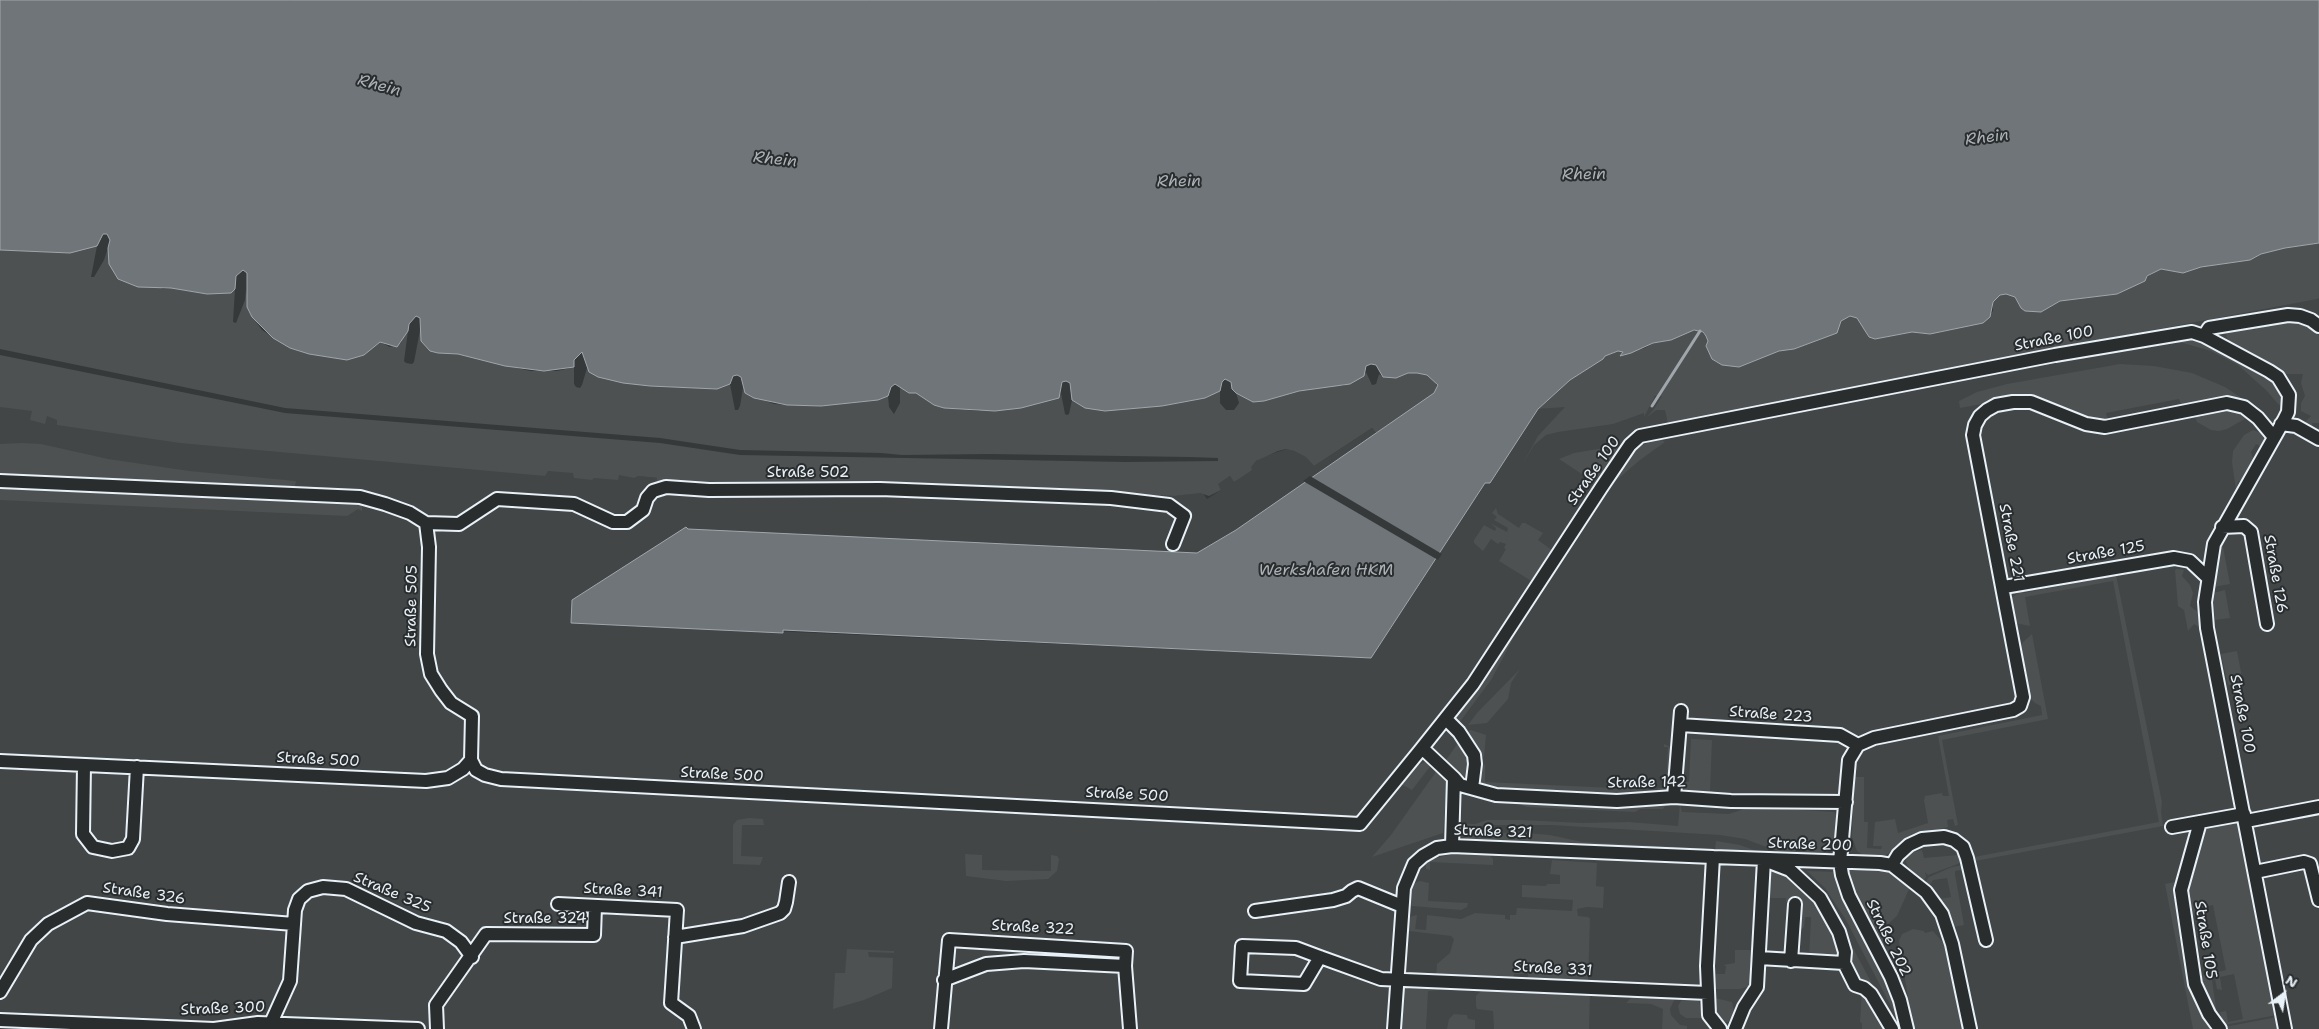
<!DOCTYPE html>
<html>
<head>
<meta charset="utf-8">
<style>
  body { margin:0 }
  #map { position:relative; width:2319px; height:1029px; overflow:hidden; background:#35393a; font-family:"Shantell Sans",sans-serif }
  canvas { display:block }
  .north { position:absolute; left:2259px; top:969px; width:50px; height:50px; -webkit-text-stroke:4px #2a2d2e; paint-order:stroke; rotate:31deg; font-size:14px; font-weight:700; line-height:20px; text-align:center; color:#e8f1f8 }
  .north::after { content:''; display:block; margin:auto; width:18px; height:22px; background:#e8f1f8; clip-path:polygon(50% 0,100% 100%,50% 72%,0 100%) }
</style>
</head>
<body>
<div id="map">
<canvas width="2319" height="1029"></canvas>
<div class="north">N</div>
</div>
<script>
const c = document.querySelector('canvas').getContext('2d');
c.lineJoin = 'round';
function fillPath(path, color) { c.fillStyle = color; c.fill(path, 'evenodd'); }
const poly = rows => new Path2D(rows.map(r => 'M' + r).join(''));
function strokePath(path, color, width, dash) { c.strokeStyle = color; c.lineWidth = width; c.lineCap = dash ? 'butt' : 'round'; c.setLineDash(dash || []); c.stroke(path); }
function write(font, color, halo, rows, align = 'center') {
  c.font = font + ' "Shantell Sans",sans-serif'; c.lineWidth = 4; c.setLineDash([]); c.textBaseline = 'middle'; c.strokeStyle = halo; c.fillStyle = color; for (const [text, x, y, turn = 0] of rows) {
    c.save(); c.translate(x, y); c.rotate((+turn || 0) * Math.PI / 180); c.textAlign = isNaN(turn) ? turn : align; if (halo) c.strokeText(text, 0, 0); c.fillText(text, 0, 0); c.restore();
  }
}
fillPath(poly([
  [2319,268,2319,1029,0,1029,0,403,657,478,657,481,724,483,906,482,937,484,936,486,1175,496,1202,492,1207,499,1221,490,1217,484,1230,476,1234,482,1256,461,1265,456,1287,449,1294,451,1307,457,1314,466,1372,428,1376,433,1236,530,1197,553,572,600,571,622,1371,658,1485,483,1490,483,1538,409,1687,393]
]), '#424647');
fillPath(poly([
  [2319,243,2319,298,2317,299,1884,381,1668,424,1665,410,1656,410,1646,418,1654,409,1662,396,1655,396,1644,417,1644,413,1613,424,1558,432,1546,435,1534,445,1521,467,1538,436,1565,407,1538,409,1570,380,1603,359,1605,356,1618,351,1623,352,1621,355,1645,348,1653,343,1671,340,1689,331,1700,331,1706,336,1708,341,1706,346,1712,359,1722,365,1739,367,1779,351,1794,349,1837,333,1841,321,1850,316,1857,318,1864,327,1868,337,1875,339,1912,332,1930,334,1983,323,1993,311,1993,302,2000,295,2006,294,2015,297,2021,308,2041,312,2060,301,2117,294,2161,269,2183,273,2201,267,2255,258,2261,254,2285,248],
  [97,246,91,277,94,277,104,260,108,248,108,255,163,289,171,288,207,294,231,293,235,289,233,322,236,323,245,300,246,289,249,312,262,330,290,348,309,354,347,360,364,355,380,342,390,347,401,343,403,337,408,331,404,361,406,363,412,364,414,362,421,325,425,346,430,351,438,353,458,354,530,371,557,371,574,367,574,384,576,387,580,388,582,385,587,368,590,372,650,386,717,389,730,384,735,410,738,410,740,406,743,388,745,393,774,404,787,405,821,406,878,400,888,396,889,407,894,414,900,403,900,387,909,393,916,393,934,405,944,408,978,411,1021,408,1059,398,1061,393,1065,414,1067,415,1069,414,1072,400,1085,408,1126,409,1162,406,1205,398,1220,391,1220,403,1226,410,1234,410,1239,403,1236,393,1253,402,1264,401,1299,391,1324,386,1343,386,1364,376,1366,372,1372,385,1376,384,1379,374,1383,377,1396,378,1408,373,1417,373,1427,375,1435,381,1438,388,1433,394,1376,433,1372,428,1314,466,1306,457,1294,451,1286,449,1278,451,1256,461,1251,467,1252,470,1234,482,1230,476,1218,484,1221,490,1209,496,1200,493,1175,496,1019,490,906,482,689,482,657,481,657,478,638,476,634,478,619,475,618,480,594,478,592,480,574,478,573,473,548,471,545,476,180,443,57,425,57,420,47,416,45,424,30,420,32,411,0,407,0,355,285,413,660,443,740,455,1126,462,1218,461,1218,458,1189,457,990,454,902,455,881,453,740,450,660,438,285,408,0,349,0,250,70,253],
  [2304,322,2319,335,2319,423,2312,423,2313,428,2310,429,2305,422,2311,416,2301,411,2301,403,2305,396,2301,383,2303,374,2284,374,2232,346,2226,336,2228,330,2247,325,2254,330,2261,326,2270,324],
  [2178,338,2206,344,2271,378,2279,389,2282,404,2279,405,2266,390,2238,365,2211,351,2183,343,2171,343,2171,339],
  [2120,364,2154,366,2192,373,2225,387,2249,403,2182,407,2179,399,2106,413,2108,421,2099,423,2020,397,1960,408,1959,401,1977,392,2007,384],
  [2227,407,2240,409,2248,417,2227,429,2219,431,2211,430,2197,422,2194,413],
  [2253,430,2261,433,2264,439,2260,446,2256,444,2251,452,2253,459,2244,479,2238,482,2236,490,2232,462,2233,451,2244,435],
  [1655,439,1660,439,1665,442,1640,460,1613,483,1542,592,1540,591,1631,451],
  [22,443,41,444,108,459,189,471,296,481,295,487,0,474,0,444],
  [1622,445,1593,491,1590,489,1594,482,1559,459,1574,453],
  [0,488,360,505,362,506,362,511,358,509,347,516,0,500],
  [1496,508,1498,514,1519,528,1522,523,1525,523,1543,533,1538,540,1553,551,1533,582,1499,561,1506,549,1504,548,1506,544,1500,542,1498,544,1491,539,1483,551,1474,543,1474,540,1484,525,1495,531,1496,528,1490,523,1507,532,1508,528,1494,520,1497,517,1492,513],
  [2222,542,2230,584,2213,587,2219,548],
  [2177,569,2184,570,2182,576,2190,585,2193,593,2190,606,2199,613,2202,629,2194,624,2188,631,2184,610,2178,606,2175,570],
  [2116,575,2162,802,2161,812,2163,826,1975,861,1974,857,2159,822,2113,581,2025,597,2030,626,2015,623,2011,598,2023,590,2024,593],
  [2225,590,2230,618,2215,620,2213,593],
  [2032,634,2048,719,1942,740,1958,825,1955,826,1953,819,1947,820,1948,827,1919,834,1884,856,1863,855,1857,851,1852,837,1854,777,1864,777,1864,822,1868,822,1867,848,1881,849,1882,846,1873,846,1875,822,1895,819,1898,833,1928,823,1924,800,1925,796,1942,793,1943,796,1949,796,1938,736,2042,715,2041,706,2035,703,2029,697,2020,650,2022,643],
  [1514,637,1491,680,1459,723,1455,716,1506,644],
  [2237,651,2243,682,2228,685,2221,654],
  [1520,669,1511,683,1508,699,1487,723,1468,725,1477,713],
  [1471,730,1486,735,1484,757,1480,756,1466,732],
  [1691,739,1712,740,1710,791,1713,791,1710,794,1688,793,1683,788,1682,782,1689,782],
  [1460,740,1470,754,1468,777,1465,777,1446,760],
  [1664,744,1672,748,1669,788,1663,793,1637,796,1490,790,1479,786,1478,770,1485,764,1485,782,1657,790,1658,788,1666,788,1668,747,1664,747],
  [1425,762,1432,764,1412,790,1399,783,1413,767],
  [1438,769,1446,777,1447,783,1443,833,1372,857,1391,835],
  [1474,796,1475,795,1667,803,1663,809,1640,809,1635,812,1527,807,1514,802,1496,801],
  [1680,804,1682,812,1729,814,1750,807,1834,812,1839,819,1836,845,1825,855,1796,856,1796,852,1777,851,1745,839,1720,835,1551,825,1487,825,1464,829,1456,826,1456,823,1475,824,1487,820,1521,820,1583,823,1629,822,1678,826],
  [749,818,763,819,764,825,742,825,741,856,763,857,760,865,733,864,733,825,737,820],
  [2235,822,2240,825,2277,1015,2224,1025,2218,1019,2221,1016,2220,1012,2226,1011,2228,1022,2243,1019,2234,974,2220,977,2222,990,2217,989,2214,973,2226,970,2213,905,2197,908,2197,915,2190,917,2186,893,2203,830,2208,826],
  [1516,832,1550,835,1582,842,1715,849,1716,841,1740,845,1768,855,1472,841,1462,836],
  [1913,848,1914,852,1922,850,1924,858,1959,855,1963,862,1928,875,1925,872,1926,877,1923,881,1911,872,1906,862,1907,855],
  [1455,853,1488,854,1493,859,1493,865,1430,862,1430,870,1426,869,1426,864,1430,860],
  [965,854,982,855,982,870,1051,871,1051,855,1057,856,1059,859,1057,871,1048,879,1006,881,966,876],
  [1552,860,1597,863,1596,886,1604,887,1603,908,1587,907,1577,909,1578,916,1588,917,1590,919,1588,984,1528,981,1528,974,1514,974,1513,980,1436,977,1437,964,1450,953,1454,939,1451,936,1409,931,1409,917,1417,915,1415,929,1426,930,1427,915,1461,919,1475,913,1505,915,1505,919,1510,920,1510,915,1516,915,1517,908,1572,911,1573,900,1522,897,1522,885,1546,886,1547,884,1560,884,1560,875,1550,874],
  [1964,865,1965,869,1955,871,1955,874,1964,925,1953,927,1940,899,1951,897,1947,878,1933,880,1929,886,1925,883,1929,877,1952,867],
  [1849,868,1882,868,1895,875,1910,887,1897,916,1888,924,1882,922,1878,926,1884,942,1884,949,1887,959,1859,912,1847,871],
  [1769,869,1786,870,1802,882,1838,935,1839,956,1809,959,1811,917,1805,917,1804,927,1799,931,1800,903,1786,902,1786,898,1770,898,1767,950,1785,951,1785,947,1788,947,1786,952,1765,951],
  [1807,871,1836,872,1889,986,1901,1021,1899,1028,1893,1010,1846,920,1825,888],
  [1420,881,1429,883,1428,901,1468,903,1467,907,1461,910,1412,906,1410,905,1411,889,1413,884],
  [2180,881,2192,983,2216,1029,2193,1029,2165,884],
  [1838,922,1854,950,1878,995,1856,981],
  [1913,929,1924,931,1925,933,1933,931,1944,944,1950,958,1964,1029,1913,1029,1899,941,1902,934],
  [847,949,894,951,894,953,868,952,869,957,893,958,892,988,864,1000,833,1009,835,973,845,973],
  [1735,950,1756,950,1754,980,1750,986,1740,989,1716,989,1716,974,1725,974,1726,966,1723,965,1735,963],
  [2211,973,2217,1015,2215,1018,2198,977],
  [1404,985,1439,986,1439,990,1428,991,1426,1029,1401,1029],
  [1484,988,1590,991,1589,1029,1494,1029,1493,1011,1477,1009,1476,1006,1476,996],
  [1862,991,1889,1029,1862,1029,1862,1023,1860,1022],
  [1635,994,1676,996,1670,1009,1671,1015,1680,1025,1687,1026,1687,1029,1662,1029,1663,1009,1651,1004,1626,1003],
  [1688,997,1698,997,1703,1018,1686,1018,1680,1014,1678,1006,1681,1001],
  [1715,998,1732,1002,1734,1013,1728,1022,1722,1021,1714,1006],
  [1454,1014,1467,1015,1468,1019,1475,1020,1475,1029,1447,1029,1449,1019],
  [2277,1017,2279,1029,2226,1029,2225,1027]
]), '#4d5152');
const water = poly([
  [0,0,2319,0,2319,243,2285,248,2261,254,2250,260,2201,267,2183,273,2161,269,2147,276,2145,281,2117,294,2060,301,2041,312,2025,311,2021,308,2015,297,2006,294,2000,295,1993,302,1990,317,1983,323,1930,334,1912,332,1875,339,1869,337,1857,318,1850,316,1841,321,1837,333,1794,349,1779,351,1739,367,1722,365,1712,359,1706,346,1708,341,1706,336,1703,332,1694,330,1671,340,1653,343,1631,353,1620,356,1623,352,1618,351,1605,356,1603,359,1570,380,1538,409,1490,483,1485,483,1371,658,783,630,783,633,571,623,572,600,686,527,688,529,1197,553,1236,530,1434,393,1438,385,1427,375,1417,373,1408,373,1396,378,1383,377,1376,365,1371,364,1366,366,1364,376,1350,384,1299,391,1264,401,1253,402,1236,393,1232,389,1231,382,1225,379,1222,382,1220,391,1205,398,1162,406,1105,411,1085,408,1072,400,1070,383,1066,381,1062,382,1059,398,1021,408,995,411,944,408,934,405,916,393,909,393,895,384,891,387,888,396,878,400,821,406,787,405,754,398,745,393,741,377,737,375,733,376,730,384,717,389,650,386,623,383,598,377,589,372,582,352,574,360,574,367,544,371,505,366,458,354,438,353,430,351,421,341,420,318,416,316,409,324,408,331,397,347,380,342,364,355,347,360,309,354,290,348,273,338,252,317,247,307,247,273,243,270,236,276,235,289,231,293,207,294,171,288,138,287,118,279,109,264,108,248,110,240,107,234,103,234,97,246,70,253,0,250,0,0]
]);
fillPath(water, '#707579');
strokePath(water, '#a0a7ac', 1);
fillPath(poly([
  [1310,476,1442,554,1438,560,1303,481]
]), '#35393a');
strokePath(poly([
  [1652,406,1700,331]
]), '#a0a7ac', 3);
const minor = poly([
  [2204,336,2209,328,2288,315,2300,316,2311,320,2319,326],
  [2281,424,2296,426,2319,439],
  [0,481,360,497,385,504,410,513,426,523],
  [426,523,459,524,497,499,574,504,613,522,627,522,643,510,647,498,653,491,666,487,709,490,880,489,1111,498,1169,505,1184,516,1173,544],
  [426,523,429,547,427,654,431,674,441,690,451,703,472,716,471,760],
  [2222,527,2244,526,2251,532,2267,624],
  [2004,587,2174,558,2190,561,2207,577],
  [1446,719,1459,732,1474,755,1475,764,1472,788],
  [1680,725,1840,735,1858,745],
  [471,760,476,770,485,775,501,779,1360,824,1422,748],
  [0,761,426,781,448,778,463,769,471,760],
  [84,765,83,834,93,847,112,851,128,848,133,839,137,767],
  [1454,778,1460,785,1496,795,1617,801,1674,797,1731,801,1846,802],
  [1674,797,1681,711],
  [2246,821,2319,807],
  [2200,822,2181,890,2195,984,2209,1014,2220,1029],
  [2172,827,2244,814],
  [1452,846,1454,778,1422,748,1473,684,1601,488,1630,445,1640,436,2055,355,2192,332,2204,336,2269,371,2278,377,2289,395,2288,412,2284,420,2214,544,2205,602,2207,628,2285,1029],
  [1892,865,1898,855,1909,845,1922,839,1944,837,1954,840,1963,847,1967,858,1986,940],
  [2255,872,2304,862,2310,864,2319,900],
  [558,904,677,910,671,1003,689,1016,694,1029],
  [1255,911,1333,900,1346,896,1352,891,1358,888,1402,906],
  [675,937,743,926,780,913,784,909,786,902,789,882],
  [1320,957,1304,984,1240,981,1242,946,1296,948,1320,957,1381,979,1708,993],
  [1791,961,1795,904],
  [1844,963,1855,985,1864,988,1871,994,1892,1029],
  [944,980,986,964,1024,961,1125,966],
  [0,992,31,940,48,924,87,903,167,914,294,924],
  [0,1020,214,1029,258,1023,418,1029],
  [271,1023,290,981,295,910,299,899,308,891,323,887,346,889,416,923,446,931,461,942,472,957],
  [437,1029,436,1005,486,934,594,935,595,906],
  [941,1029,949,940,1126,951,1125,966,1130,1029],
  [1394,1029,1404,888,1414,864,1423,856,1437,848,1452,846,1713,857],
  [1720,1029,1709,1015,1707,966,1713,857,1880,863,1892,865,1926,892,1942,914,1952,944,1970,1029],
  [1735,1029,1744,1007,1757,987,1764,860,1790,870,1820,898,1839,932,1845,952,1844,963,1759,958],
  [1907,1029,1900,1000,1891,977,1849,896,1842,875,1840,862,1849,760,1858,745,1874,738,2013,710,2020,706,2023,697,1973,435,1975,425,1980,416,1987,410,1996,405,2013,402,2031,402,2086,424,2105,427,2227,403,2244,407,2258,418,2273,436]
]);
strokePath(minor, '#e8f1f8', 16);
strokePath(minor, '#2a2d2e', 12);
write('15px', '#e8f1f8', '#2a2d2e', [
  ["Straße 100",2054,339,-11],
  ["Straße 100",1594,471,-55],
  ["Straße 502",808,473],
  ["Straße 221",2011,543,79],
  ["Straße 125",2106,553,-10],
  ["Straße 126",2275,574,80],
  ["Straße 505",412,606,-89],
  ["Straße 100",2242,714,79],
  ["Straße 223",1771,715,4],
  ["Straße 500",318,760,3],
  ["Straße 500",722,775,3],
  ["Straße 142",1647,783,-1],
  ["Straße 500",1127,795,3],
  ["Straße 321",1493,832,2],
  ["Straße 200",1810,845,2],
  ["Straße 341",623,891,3],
  ["Straße 325",392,893,23],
  ["Straße 326",144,894,8],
  ["Straße 324",545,919],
  ["Straße 322",1033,928,3],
  ["Straße 202",1888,938,64],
  ["Straße 105",2205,940,81],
  ["Straße 331",1553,969,3],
  ["Straße 300",223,1009,-2]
]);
write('italic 16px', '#acb3b8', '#2a2d2e', [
  ["Rhein",379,86,15],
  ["Rhein",1987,138,-7],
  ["Rhein",775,160,6],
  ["Rhein",1584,175,-1],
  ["Rhein",1179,182,-1],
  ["Werkshafen HKM",1326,571]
]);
</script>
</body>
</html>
